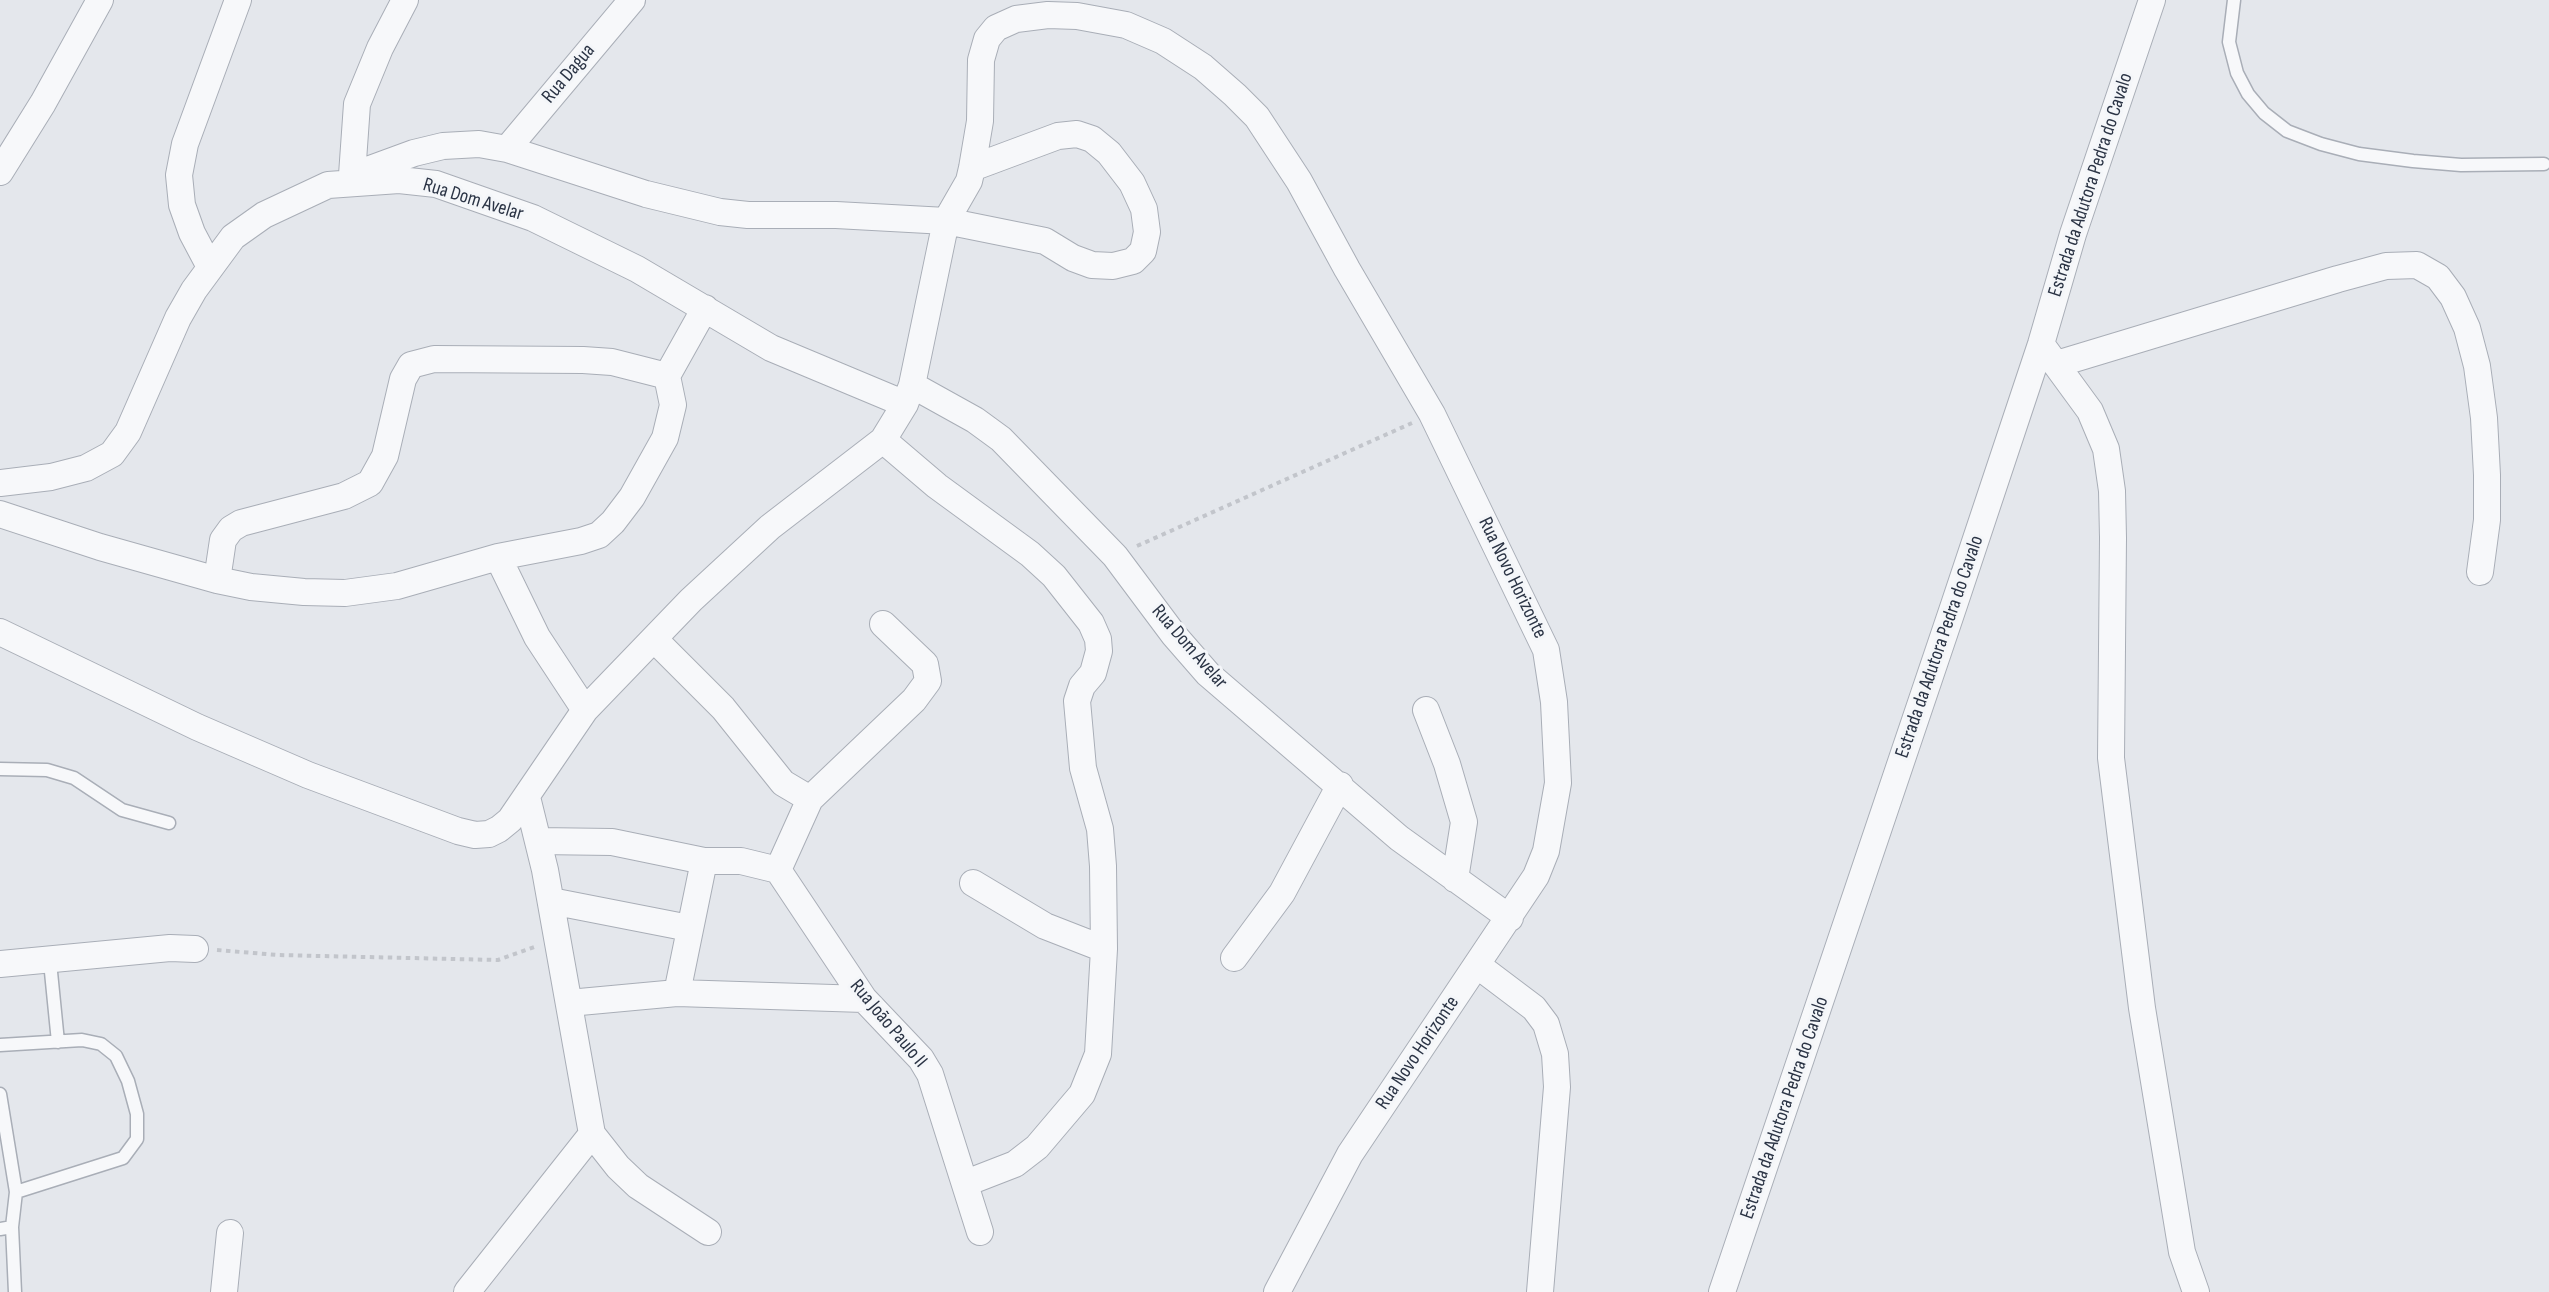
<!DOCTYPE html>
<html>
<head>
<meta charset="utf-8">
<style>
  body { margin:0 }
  canvas { display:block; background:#e4e7ec }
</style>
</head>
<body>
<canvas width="2549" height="1292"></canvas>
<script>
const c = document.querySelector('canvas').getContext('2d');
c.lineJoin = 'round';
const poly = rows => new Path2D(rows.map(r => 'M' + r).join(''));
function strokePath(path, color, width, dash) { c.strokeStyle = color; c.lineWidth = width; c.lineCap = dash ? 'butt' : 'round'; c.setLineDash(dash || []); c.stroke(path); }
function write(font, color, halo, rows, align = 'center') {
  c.font = font + ' "Sofia Sans Condensed",sans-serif'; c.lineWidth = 6; c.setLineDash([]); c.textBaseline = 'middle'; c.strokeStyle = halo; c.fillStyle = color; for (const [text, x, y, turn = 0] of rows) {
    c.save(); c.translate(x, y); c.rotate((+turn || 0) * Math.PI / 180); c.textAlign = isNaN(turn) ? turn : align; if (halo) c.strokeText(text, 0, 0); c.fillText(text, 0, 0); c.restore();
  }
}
const lane = poly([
  [2234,0,2229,42,2237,73,2248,94,2264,113,2287,131,2321,144,2359,154,2413,161,2461,165,2544,164],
  [0,769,47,770,74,778,122,810,169,823],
  [50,962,58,1042],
  [0,1045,82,1040,101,1044,116,1056,128,1081,137,1114,137,1139,123,1158,16,1192],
  [0,1094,16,1192,12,1227,15,1292],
  [0,1229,12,1227]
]);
const street = poly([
  [507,149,632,0],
  [0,172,43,103,100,0],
  [352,175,357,104,380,48,405,0],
  [354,175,414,153,443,146,479,144,507,149,646,194,720,212,748,215,836,215,946,221,1045,241,1073,258,1092,265,1113,266,1133,261,1143,251,1147,232,1144,209,1132,183,1109,153,1092,139,1077,134,1058,136,972,168],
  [210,267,192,233,182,205,179,175,185,144,238,0],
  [2041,344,2090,411,2106,449,2112,491,2113,538,2111,758,2142,1008,2182,1252,2196,1292],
  [2057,364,2338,279,2386,266,2417,265,2438,277,2453,297,2467,328,2477,366,2484,418,2487,475,2487,520,2480,572],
  [912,385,975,420,1001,439,1115,556,1174,635,1208,674,1399,838,1510,918],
  [883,440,937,486,1030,554,1054,576,1091,623,1098,639,1099,651,1093,673,1082,686,1077,701,1083,768,1100,829,1103,866,1104,949,1098,1054,1082,1094,1037,1147,1015,1164,966,1183],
  [0,483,51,477,86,468,112,454,128,432,178,318,194,290,233,237,264,215,328,185,399,180,436,184,533,218,637,269,771,348,905,404],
  [0,514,100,547,217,580,251,587,304,592,345,593,397,586,498,557,581,541,599,535,613,522,632,497,665,438,673,405,667,376,705,308],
  [498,557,537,637,585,710],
  [217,580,223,540,231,529,241,523,344,496,370,483,385,456,403,379,411,365,434,359,583,360,612,362,667,376],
  [883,624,925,664,928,681,914,700,810,799,778,870,864,999,921,1059,930,1074,980,1232],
  [0,632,197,727,308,775,458,831,475,835,489,834,499,829,510,820,585,710,691,600,770,527,883,440,905,404,912,385,946,221,969,181,972,168,980,121,981,60,987,39,996,28,1016,19,1048,15,1077,16,1126,25,1163,41,1203,67,1235,95,1257,117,1299,181,1347,269,1432,414,1546,650,1554,702,1558,783,1546,851,1536,876,1350,1154,1277,1292],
  [654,639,723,708,783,783,810,799],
  [1426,710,1447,764,1464,822,1455,879],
  [538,841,612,842,704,861,741,861,778,870],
  [704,861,677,993,864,999],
  [973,883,1045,926,1104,949],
  [551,901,689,928],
  [1234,958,1282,893,1340,785],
  [0,964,170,948,195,949],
  [1477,965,1534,1008,1546,1024,1555,1054,1557,1087,1540,1292],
  [569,1003,677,993],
  [592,1134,618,1167,638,1186,708,1232],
  [224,1292,230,1233],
  [467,1292,592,1134,545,870,527,797],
  [1722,1292,1954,605,2041,344,2073,234,2152,0]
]);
strokePath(lane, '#a9aeb7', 15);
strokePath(street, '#a9aeb7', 28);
strokePath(poly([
  [1137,546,1412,423],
  [217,950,277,955,498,960,537,946]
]), '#c2c5cb', 4, [4.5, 4.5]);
strokePath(lane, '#f7f8fa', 12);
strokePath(street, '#f7f8fa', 26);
write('20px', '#2b3445', '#f4f6f9', [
  ["Rua Dagua",569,74,-50],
  ["Estrada da Adutora Pedra do Cavalo",2091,185,-72],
  ["Rua Dom Avelar",473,200,17],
  ["Rua Novo Horizonte",1512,578,64],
  ["Rua Dom Avelar",1189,647,49],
  ["Estrada da Adutora Pedra do Cavalo",1940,647,-71],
  ["Rua João Paulo II",888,1024,50],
  ["Rua Novo Horizonte",1418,1053,-56],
  ["Estrada da Adutora Pedra do Cavalo",1785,1108,-71]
]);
</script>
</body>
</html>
